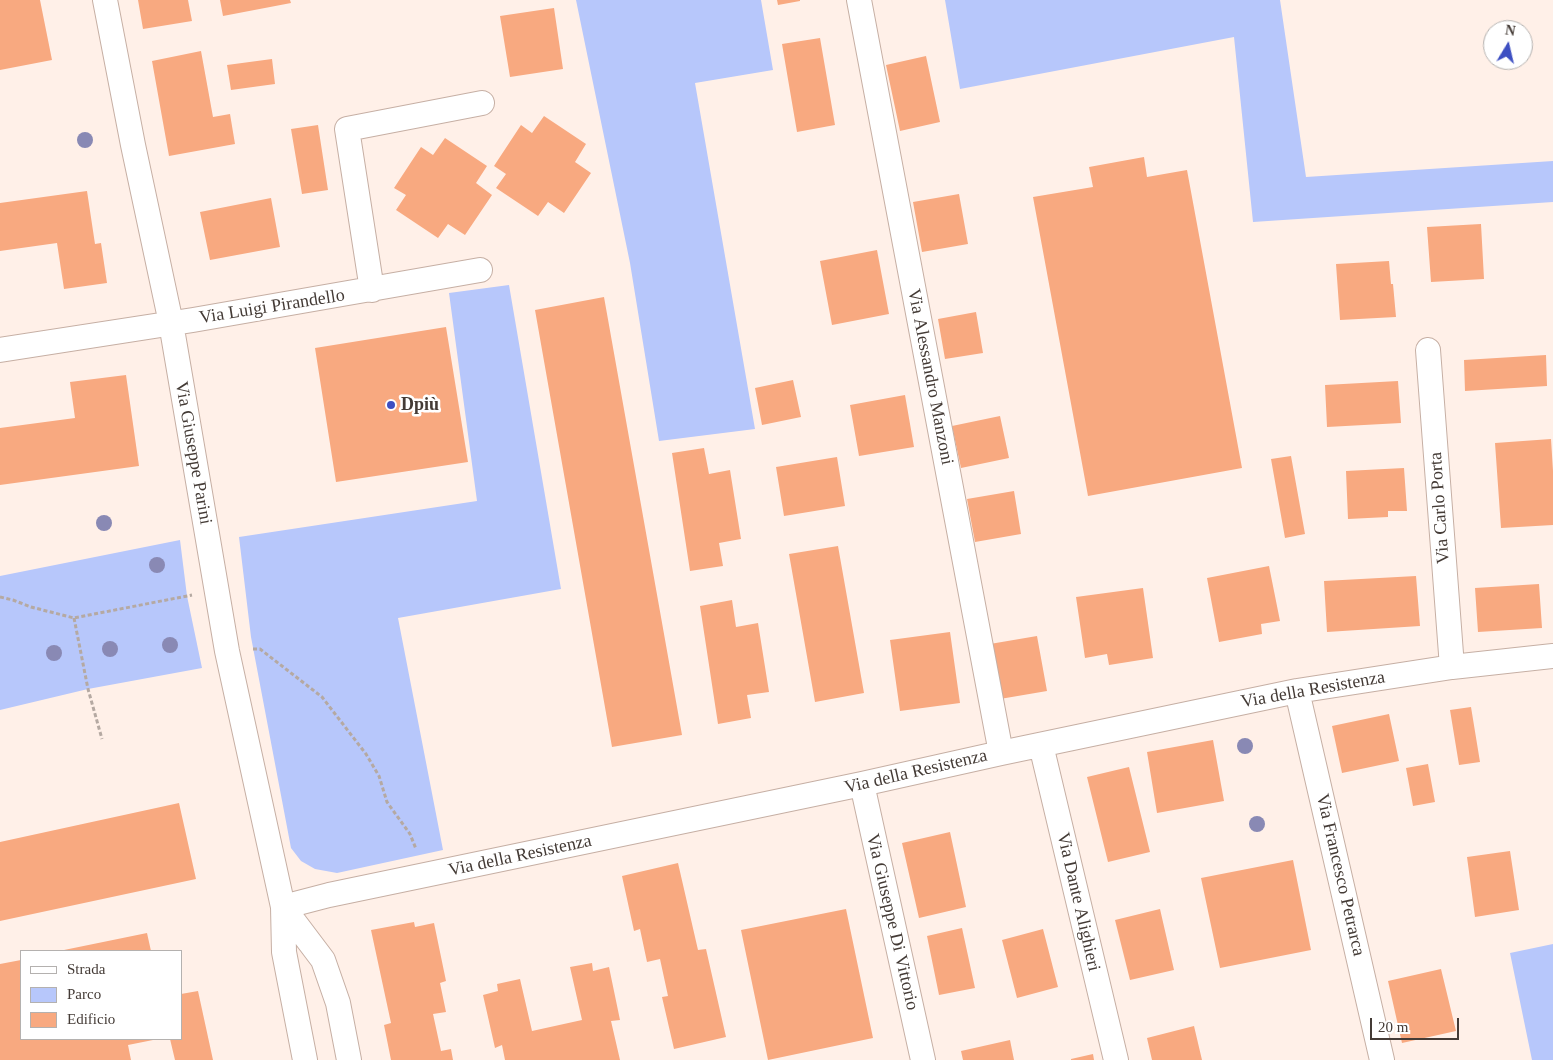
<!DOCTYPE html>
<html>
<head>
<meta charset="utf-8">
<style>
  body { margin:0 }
  #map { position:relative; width:1553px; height:1060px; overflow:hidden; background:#fff0e8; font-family:Georgia,serif }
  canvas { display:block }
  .legend { position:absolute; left:20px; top:950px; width:162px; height:90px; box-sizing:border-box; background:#fff; border:1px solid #b4b1af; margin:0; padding:6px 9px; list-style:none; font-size:15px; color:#443b36 }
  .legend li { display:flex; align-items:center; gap:10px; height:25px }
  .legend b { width:25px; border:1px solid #b4b1af }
  .north { position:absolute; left:1483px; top:20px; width:50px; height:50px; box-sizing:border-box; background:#fff; border:1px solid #b4b1af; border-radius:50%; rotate:9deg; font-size:14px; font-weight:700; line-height:20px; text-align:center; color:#443b36 }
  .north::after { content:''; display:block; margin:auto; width:18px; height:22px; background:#3d4fc2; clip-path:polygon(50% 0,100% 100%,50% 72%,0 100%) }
  .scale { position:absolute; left:1370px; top:1018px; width:89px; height:22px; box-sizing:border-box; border:2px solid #443b36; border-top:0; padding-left:6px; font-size:15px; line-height:18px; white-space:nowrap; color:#443b36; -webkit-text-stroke:4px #fff; paint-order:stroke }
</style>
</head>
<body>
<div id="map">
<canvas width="1553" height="1060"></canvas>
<ul class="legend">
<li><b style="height:6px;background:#fff"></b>Strada</li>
<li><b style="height:14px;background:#b7c7fb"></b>Parco</li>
<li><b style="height:14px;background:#f8a980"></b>Edificio</li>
</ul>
<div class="north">N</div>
<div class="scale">20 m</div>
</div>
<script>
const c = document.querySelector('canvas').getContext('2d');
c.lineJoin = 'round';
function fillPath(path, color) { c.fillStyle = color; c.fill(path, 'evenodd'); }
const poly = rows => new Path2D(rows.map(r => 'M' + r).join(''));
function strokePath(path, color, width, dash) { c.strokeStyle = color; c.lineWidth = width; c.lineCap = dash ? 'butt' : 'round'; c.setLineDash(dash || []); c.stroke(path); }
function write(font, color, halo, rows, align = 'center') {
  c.font = font + ' Georgia,serif'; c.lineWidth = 5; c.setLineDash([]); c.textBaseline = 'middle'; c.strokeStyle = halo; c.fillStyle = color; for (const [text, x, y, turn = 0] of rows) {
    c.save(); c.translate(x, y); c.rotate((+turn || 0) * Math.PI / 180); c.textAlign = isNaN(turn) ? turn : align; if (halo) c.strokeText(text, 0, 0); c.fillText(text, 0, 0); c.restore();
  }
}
fillPath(poly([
  [576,0,761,0,773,70,695,83,755,429,659,441,630,263],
  [945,0,1280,0,1306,177,1553,161,1553,202,1253,222,1234,37,960,89],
  [509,285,561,589,398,618,443,850,337,873,315,869,301,861,291,848,251,637,239,537,477,501,449,293],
  [180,540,187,596,202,668,88,689,0,710,0,576],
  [1553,944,1553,1060,1532,1060,1510,953]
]), '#b7c7fb');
fillPath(poly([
  [0,0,40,0,52,60,0,70],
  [138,0,188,0,192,21,143,29],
  [220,0,290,0,291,3,223,16],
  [777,0,800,0,800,1,778,5],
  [554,8,563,69,510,77,500,16],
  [820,38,835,125,797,132,782,44],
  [201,51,213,117,230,114,235,144,169,156,152,61],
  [926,56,940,122,900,131,886,65],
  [272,59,275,84,231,90,227,65],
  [544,116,586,144,575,162,591,173,564,213,548,202,538,216,496,188,506,174,494,166,521,125,532,133],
  [318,125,328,190,302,194,291,129],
  [445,138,487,166,476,183,492,195,465,235,448,224,438,238,396,210,406,195,394,188,421,147,433,155],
  [1144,157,1147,177,1187,170,1242,468,1088,496,1033,197,1093,187,1089,167],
  [87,191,95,244,101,243,107,283,64,289,57,243,0,251,0,203],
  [959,194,968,244,922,252,913,202],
  [271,198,280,247,210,260,200,212],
  [1481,224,1484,279,1431,282,1427,227],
  [877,250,889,314,832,325,820,261],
  [1389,261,1391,284,1393,284,1396,317,1340,320,1336,264],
  [604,297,682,735,612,747,535,310],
  [976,312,983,353,945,359,938,319],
  [446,327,468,462,336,482,315,348],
  [1546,355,1547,386,1465,391,1464,360],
  [126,375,139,466,0,485,0,428,75,418,70,382],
  [793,380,801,417,762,425,755,388],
  [1398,381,1401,423,1327,427,1325,385],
  [905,395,914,447,859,456,850,405],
  [1000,416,1009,458,961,468,952,426],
  [1551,439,1553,471,1553,525,1501,528,1495,443],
  [704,448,709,474,730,470,741,539,719,543,723,566,690,571,672,453],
  [1291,456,1305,534,1285,538,1271,459],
  [837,457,845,506,784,516,776,467],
  [1404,468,1407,511,1388,511,1388,517,1348,519,1346,471],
  [1014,491,1021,534,975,542,967,499],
  [838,546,864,693,815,702,789,554],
  [1269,566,1280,621,1261,624,1262,634,1219,642,1207,578],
  [1416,576,1420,626,1327,632,1324,581],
  [1539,584,1542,628,1478,632,1475,588],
  [1143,588,1153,658,1109,665,1107,654,1085,658,1076,597],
  [732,600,736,627,758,623,769,692,747,695,751,718,718,724,700,606],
  [950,632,960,703,900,711,890,640],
  [1037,636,1047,691,1000,699,990,644],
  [1471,707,1480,762,1459,765,1450,710],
  [1389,714,1399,761,1342,773,1332,726],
  [1213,740,1224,801,1157,813,1147,752],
  [1428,764,1435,802,1413,806,1406,768],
  [1129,767,1150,852,1108,862,1087,777],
  [179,803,196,879,0,921,0,842],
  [950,832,966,907,919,918,902,843],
  [1510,851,1519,910,1475,917,1467,857],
  [1293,860,1311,950,1220,968,1201,878],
  [678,863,698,950,706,949,726,1037,674,1049,662,997,668,996,660,959,647,962,640,929,634,931,622,876],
  [846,909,873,1038,768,1060,741,930],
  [1160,909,1174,970,1130,980,1115,920],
  [414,922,415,927,434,923,446,981,440,983,446,1012,433,1014,441,1051,451,1049,453,1060,391,1060,384,1025,391,1023,371,930],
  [962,928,975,988,939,995,927,936],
  [1043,929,1058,987,1017,998,1002,940],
  [147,933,151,951,64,951,64,950],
  [21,960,21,1039,153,1040,128,1045,131,1060,0,1060,0,964],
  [592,963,593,971,609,967,620,1020,611,1021,620,1060,505,1060,502,1045,495,1048,483,995,498,991,497,984,520,979,532,1031,582,1020,570,967],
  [1441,969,1456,1031,1402,1043,1388,981],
  [198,991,213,1060,175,1060,170,1039,181,1039,181,994],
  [1194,1026,1202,1060,1152,1060,1147,1038],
  [1010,1040,1014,1060,963,1060,961,1051],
  [1093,1054,1094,1060,1071,1060,1071,1059]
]), '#f8a980');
const street = poly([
  [105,0,133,145,171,323,227,651,283,907,284,952,305,1060],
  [859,0,1001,753],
  [372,290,347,129,482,103],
  [0,350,193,320,480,270],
  [1428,350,1452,667],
  [1297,691,1382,1060],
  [1041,745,1116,1060],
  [862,784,923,1060],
  [283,907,329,895,862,784,1001,753,1297,691,1452,667,1553,656],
  [283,907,323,960,338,1003,349,1060]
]);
strokePath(street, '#c6afa4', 26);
strokePath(poly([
  [0,597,13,600,31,607,74,618,192,595],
  [74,618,88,689,102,739],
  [253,649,260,649,322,697,366,754,379,776,387,802,410,834,416,849]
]), '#b5a9a2', 3, [4, 2.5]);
strokePath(street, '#fff', 24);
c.fillStyle = '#8989b4';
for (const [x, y] of [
  [85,140],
  [104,523],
  [157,565],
  [170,645],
  [110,649],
  [54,653],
  [1245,746],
  [1257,824]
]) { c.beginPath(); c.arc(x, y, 8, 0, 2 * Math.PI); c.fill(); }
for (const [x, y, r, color] of [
  [391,405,5,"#3d4fc2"]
]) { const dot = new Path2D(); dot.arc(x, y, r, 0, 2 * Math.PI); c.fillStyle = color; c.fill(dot); strokePath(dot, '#fff', 2); }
write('18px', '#443b36', '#fff', [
  ["Via Luigi Pirandello",272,307,-9],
  ["Via Alessandro Manzoni",930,377,79],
  ["Via Giuseppe Parini",193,453,80],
  ["Via Carlo Porta",1440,508,-94],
  ["Via della Resistenza",1313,690,-10],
  ["Via della Resistenza",916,772,-13],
  ["Via della Resistenza",520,856,-12],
  ["Via Francesco Petrarca",1340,875,77],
  ["Via Dante Alighieri",1078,902,77],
  ["Via Giuseppe Di Vittorio",892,922,77]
]);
write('bold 18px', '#443b36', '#fff', [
  ["Dpiù",401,405]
], 'left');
</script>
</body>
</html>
